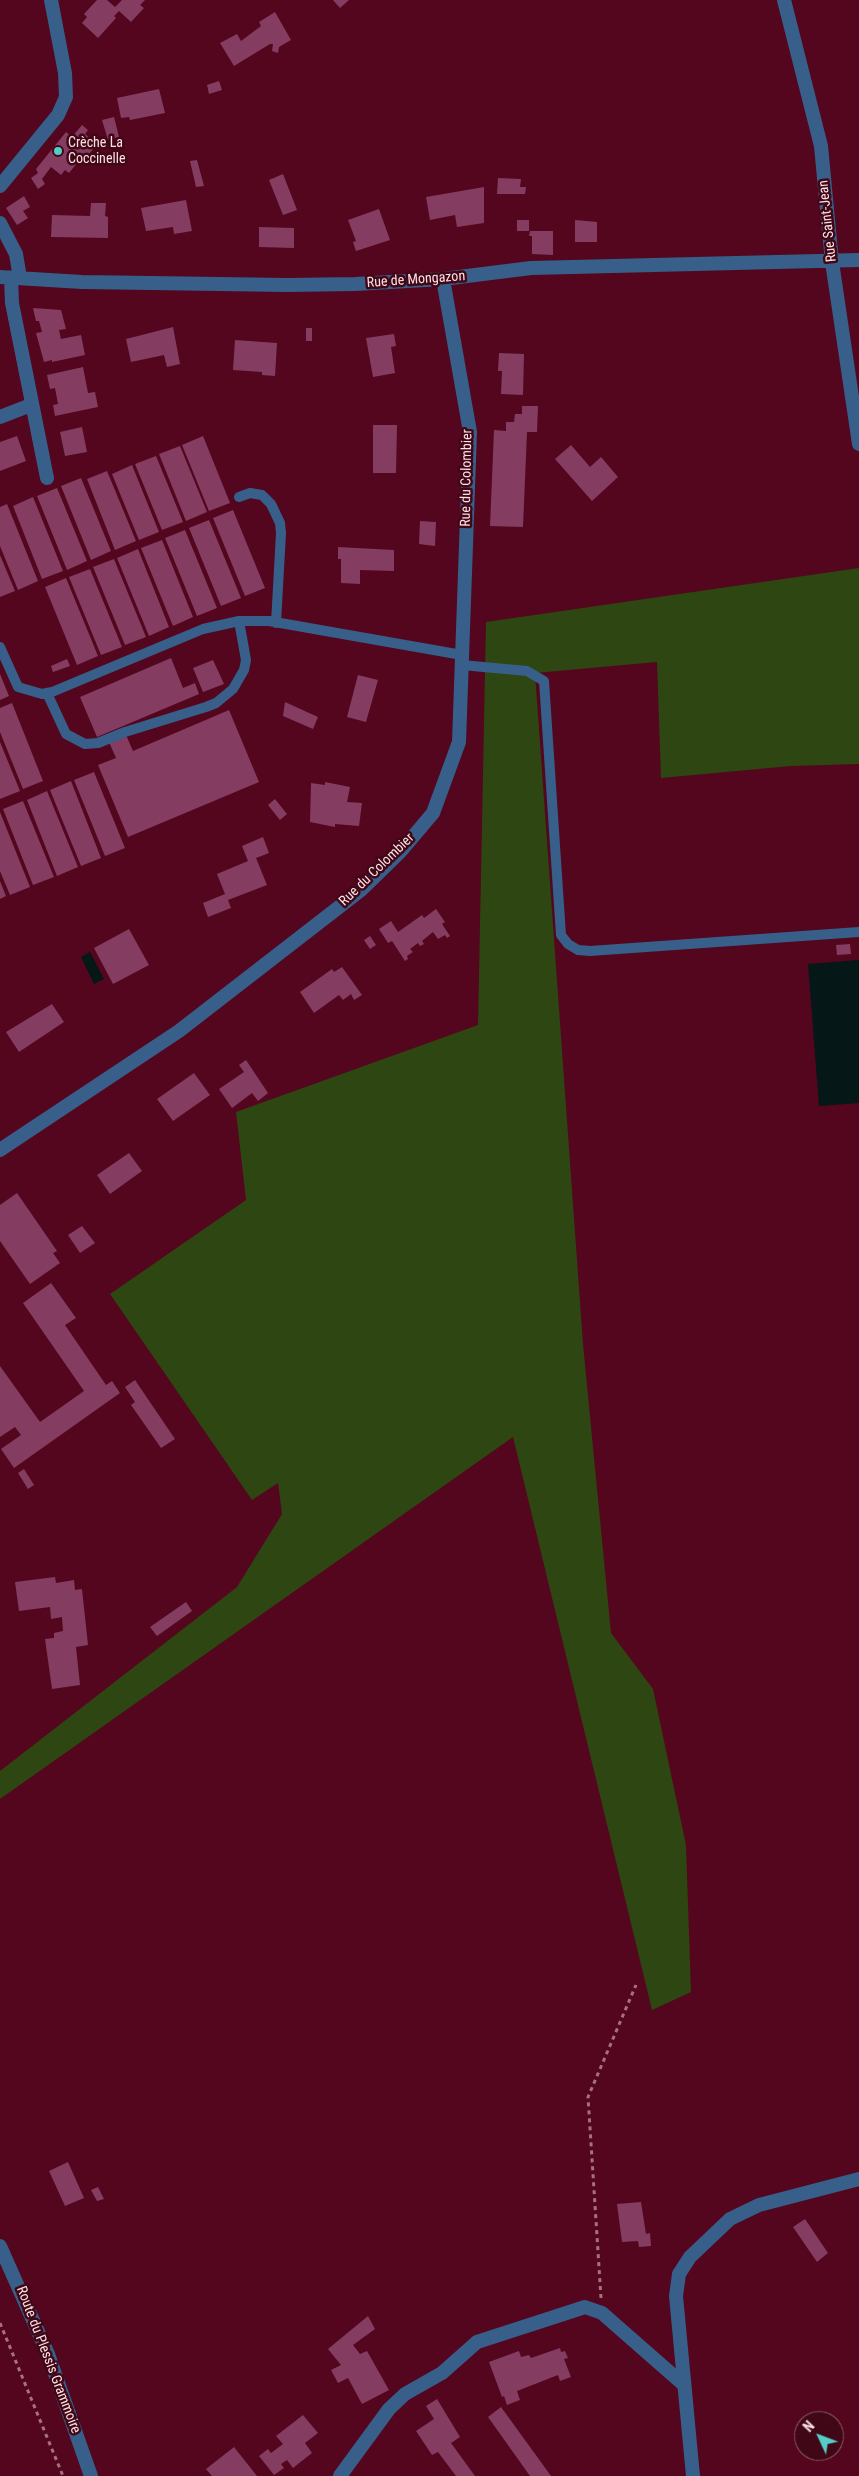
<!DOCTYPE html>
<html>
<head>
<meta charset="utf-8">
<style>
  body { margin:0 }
  #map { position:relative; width:859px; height:2476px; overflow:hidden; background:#53061e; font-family:"Roboto Condensed",sans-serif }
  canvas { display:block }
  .north { position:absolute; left:794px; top:2411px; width:50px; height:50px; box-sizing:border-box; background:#400717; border:1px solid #8c5e69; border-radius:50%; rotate:313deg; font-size:14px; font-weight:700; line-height:20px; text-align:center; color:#fde0e3 }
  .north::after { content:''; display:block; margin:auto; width:18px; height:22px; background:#54cdc7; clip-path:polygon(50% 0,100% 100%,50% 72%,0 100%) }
</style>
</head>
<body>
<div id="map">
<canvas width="859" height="2476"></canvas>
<div class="north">N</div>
</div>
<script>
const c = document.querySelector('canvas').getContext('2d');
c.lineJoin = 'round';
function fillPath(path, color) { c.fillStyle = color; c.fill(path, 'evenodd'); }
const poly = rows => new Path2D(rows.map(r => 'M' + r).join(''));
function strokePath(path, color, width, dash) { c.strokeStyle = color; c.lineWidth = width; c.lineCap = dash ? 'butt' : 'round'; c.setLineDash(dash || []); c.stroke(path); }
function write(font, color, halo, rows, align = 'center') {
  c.font = font + ' "Roboto Condensed",sans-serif'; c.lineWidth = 5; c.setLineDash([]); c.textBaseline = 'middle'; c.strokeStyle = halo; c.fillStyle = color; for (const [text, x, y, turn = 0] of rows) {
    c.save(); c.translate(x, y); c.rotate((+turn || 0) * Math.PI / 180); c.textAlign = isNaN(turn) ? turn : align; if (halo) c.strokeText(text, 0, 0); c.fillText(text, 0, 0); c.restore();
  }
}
fillPath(poly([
  [859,568,859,764,791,766,661,778,657,662,535,673,583,1344,611,1633,653,1689,686,1845,691,1992,652,2010,513,1437,0,1799,0,1771,237,1587,282,1514,278,1483,252,1500,110,1294,246,1200,236,1112,478,1025,486,622]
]), '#2e4611');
fillPath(poly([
  [90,952,104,979,94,984,81,957],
  [859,960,859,1103,819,1106,808,964]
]), '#051716');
fillPath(poly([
  [97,0,107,0,115,7,122,0,145,0,140,5,144,8,131,22,119,11,114,16,116,18,98,38,82,23,87,17,84,14],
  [333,0,349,0,340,8],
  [275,12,291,40,279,47,278,53,272,51,273,44,270,44,234,66,220,43,237,34,241,41,261,26,259,22],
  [219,81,222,90,209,94,207,85],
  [159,89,165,113,130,120,129,117,121,118,117,98],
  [114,117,119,137,108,140,102,120],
  [82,125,88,130,85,134,91,139,87,144,93,149,86,158,80,154,75,160,78,162,69,173,65,170,61,175,51,167,42,179,45,184,38,189,31,178,38,173,36,169,66,132,72,137],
  [197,160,204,186,196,187,190,161],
  [283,174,297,210,283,215,269,180],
  [498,178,521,179,520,187,526,187,525,194,497,194],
  [484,187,484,223,457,227,455,215,430,220,426,197],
  [24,196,30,207,23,211,28,218,17,225,6,208],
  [186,200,192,231,174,234,173,227,146,231,141,208],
  [91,203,106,203,105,216,108,217,108,238,51,237,52,215,90,216],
  [379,209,390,240,356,251,353,242,356,241,348,220],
  [517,220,529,220,529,231,517,231],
  [575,220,597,222,597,242,575,242],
  [259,227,294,228,294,248,259,247],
  [530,231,553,231,553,255,532,254,532,236,529,236],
  [33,308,61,310,66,329,59,330,61,339,81,335,85,355,52,362,52,360,44,362,36,333,42,332,39,321,36,321],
  [173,327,180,364,167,367,164,355,131,362,126,339],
  [306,328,312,328,312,341,306,341],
  [394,334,396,346,391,347,395,373,373,377,366,338],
  [235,340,277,343,275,376,262,375,262,372,233,370],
  [499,353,524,354,523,395,501,394,502,371,498,371],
  [83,367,88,393,95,392,98,407,55,416,53,405,58,404,55,388,50,389,47,375],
  [522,406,538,406,537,432,527,432,523,527,490,526,494,430,506,431,506,422,514,422,515,414,522,414],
  [373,425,397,425,396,473,373,473],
  [82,427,87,452,65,456,60,432],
  [17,436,26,461,0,471,0,442],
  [203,436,230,503,209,511,182,445],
  [571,445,590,467,601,457,618,477,592,501,555,459],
  [180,446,207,512,186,521,159,454],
  [156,456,183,522,162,530,135,464],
  [132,465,159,532,139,540,112,474],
  [107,471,136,541,115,550,87,479],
  [81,478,111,551,91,560,61,486],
  [57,488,87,561,67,570,37,496],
  [33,497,63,571,42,579,13,506],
  [7,504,38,581,18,590,0,546,0,507],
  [233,510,265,588,245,596,213,518],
  [209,520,241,598,221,606,189,528],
  [420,521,436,522,435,546,419,544],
  [185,530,217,608,197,616,165,538],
  [162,540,193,617,173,626,141,548],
  [338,547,394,550,394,571,360,570,360,584,341,583,341,559,338,559],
  [138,549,169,627,149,636,117,558],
  [0,555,15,591,0,597],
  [114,559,146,637,125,645,93,567],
  [90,569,122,647,101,655,69,577],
  [66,578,98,656,77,665,45,587],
  [171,658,183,688,195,683,199,694,97,737,80,697],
  [67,659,70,666,53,672,51,666],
  [213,660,224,684,203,692,193,668],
  [0,674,9,696,0,700],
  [358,675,378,680,366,722,347,717],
  [285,702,318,717,313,729,283,716],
  [12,703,43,781,23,789,0,732,0,708],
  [229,710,259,782,128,837,98,765,116,758,109,742,126,735,133,751],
  [0,742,20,791,0,799],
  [94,772,125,848,105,856,74,780],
  [71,781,101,858,81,866,50,790],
  [325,782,350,787,347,802,362,803,359,826,335,824,335,827,310,822,311,783,325,785],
  [47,791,78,867,57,876,27,800],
  [275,799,287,814,280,820,268,805],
  [23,801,54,877,33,885,3,809],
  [0,812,30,887,10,895,0,871],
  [263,837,269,853,256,858,267,885,228,900,231,908,208,917,203,903,225,894,217,874,248,861,242,846],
  [0,881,6,896,0,899],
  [436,909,445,922,442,924,450,936,447,938,445,935,438,939,433,932,422,941,424,944,420,946,418,943,410,949,413,952,407,956,408,959,405,961,392,941,388,943,379,929,391,921,398,932,422,915,424,918],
  [129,929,149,965,113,984,94,948],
  [370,936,376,945,370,949,364,940],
  [850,944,851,954,837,955,836,945],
  [342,967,362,995,354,1000,351,994,343,1000,339,995,314,1013,300,992,332,969,334,972],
  [52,1004,64,1022,19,1052,6,1032],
  [246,1060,268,1093,258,1101,252,1093,232,1108,219,1089,244,1072,239,1065],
  [194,1073,210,1095,173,1121,157,1099],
  [129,1153,142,1171,110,1194,97,1175],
  [17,1193,57,1251,53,1253,60,1263,30,1284,0,1241,0,1205],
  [82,1226,95,1243,80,1253,68,1235],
  [51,1283,76,1318,65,1325,106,1385,112,1381,120,1393,14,1468,1,1449,21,1435,15,1427,0,1437,0,1366,40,1422,84,1391,23,1303],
  [135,1380,175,1439,161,1448,131,1405,135,1402,125,1387],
  [24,1469,34,1485,28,1489,18,1473],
  [55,1577,56,1583,74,1580,75,1590,82,1589,88,1645,76,1647,80,1685,52,1689,45,1639,54,1638,54,1633,63,1631,62,1617,51,1619,50,1607,19,1611,15,1582],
  [186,1602,192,1611,157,1636,150,1627],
  [68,2162,84,2198,65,2206,49,2171],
  [98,2187,104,2199,97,2201,91,2190],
  [641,2202,646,2234,650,2233,651,2246,639,2247,638,2241,622,2242,617,2204],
  [805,2219,828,2253,817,2262,793,2227],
  [368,2316,375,2329,353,2345,360,2354,367,2351,389,2390,362,2404,348,2378,338,2383,331,2370,341,2365,328,2349],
  [560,2348,561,2352,565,2351,568,2358,564,2359,571,2377,560,2381,558,2375,517,2391,520,2400,507,2405,504,2396,502,2397,489,2362,519,2351,521,2357,529,2355,531,2358],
  [437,2399,460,2437,451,2443,475,2476,456,2476,438,2452,432,2455,416,2431,434,2419,426,2406],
  [501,2407,517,2429,551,2476,530,2476,488,2417],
  [303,2415,318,2433,305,2443,312,2453,293,2468,287,2460,281,2464,284,2468,274,2475,259,2456,268,2449,271,2453,283,2444,276,2436],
  [234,2447,257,2476,212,2476,206,2469]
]), '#843d61');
strokePath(poly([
  [601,2298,588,2097,636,1985],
  [0,2323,63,2476]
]), '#a77280', 3, [4, 4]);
strokePath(poly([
  [239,497,250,493,262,495,271,504,280,523,281,533,276,623],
  [0,647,18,687,42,694,52,692,203,629,239,621,269,621,462,655],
  [462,665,527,671,544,681,561,935,568,944,578,950,590,951,859,932],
  [47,693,66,734,85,744,98,743,125,732,206,707,216,703,233,689,244,670,246,660,239,621]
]), '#375f89', 10);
strokePath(poly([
  [784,0,821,146,832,262,859,444],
  [0,186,58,115,66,97,65,73,51,0],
  [0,223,16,254,20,278],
  [0,277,82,282,287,285,355,284,443,279,531,268,859,260],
  [11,278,12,303,47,478],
  [0,417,31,405],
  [0,1150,179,1031,361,890,400,852,433,813,459,742,470,432,443,279],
  [340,2476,389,2409,405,2394,442,2373,477,2342,585,2307,602,2313,683,2384],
  [693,2476,676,2296,679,2274,690,2257,730,2219,759,2205,859,2179]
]), '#375f89', 14);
strokePath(poly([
  [0,2246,48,2354,91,2476]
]), '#375f89', 14);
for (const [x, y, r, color] of [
  [58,151,5,"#54cdc7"]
]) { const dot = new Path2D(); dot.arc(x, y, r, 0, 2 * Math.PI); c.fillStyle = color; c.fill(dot); strokePath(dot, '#400717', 2); }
write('14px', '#fde0e3', '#400717', [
  ["Crèche La",68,143],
  ["Coccinelle",68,159]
], 'left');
write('14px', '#fde0e3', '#400717', [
  ["Rue Saint-Jean",828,221,-96],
  ["Rue de Mongazon",416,280,-4],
  ["Rue du Colombier",467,478,-89],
  ["Rue du Colombier",377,870,-44],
  ["Route du Plessis Grammoire",48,2360,69]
]);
</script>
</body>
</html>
